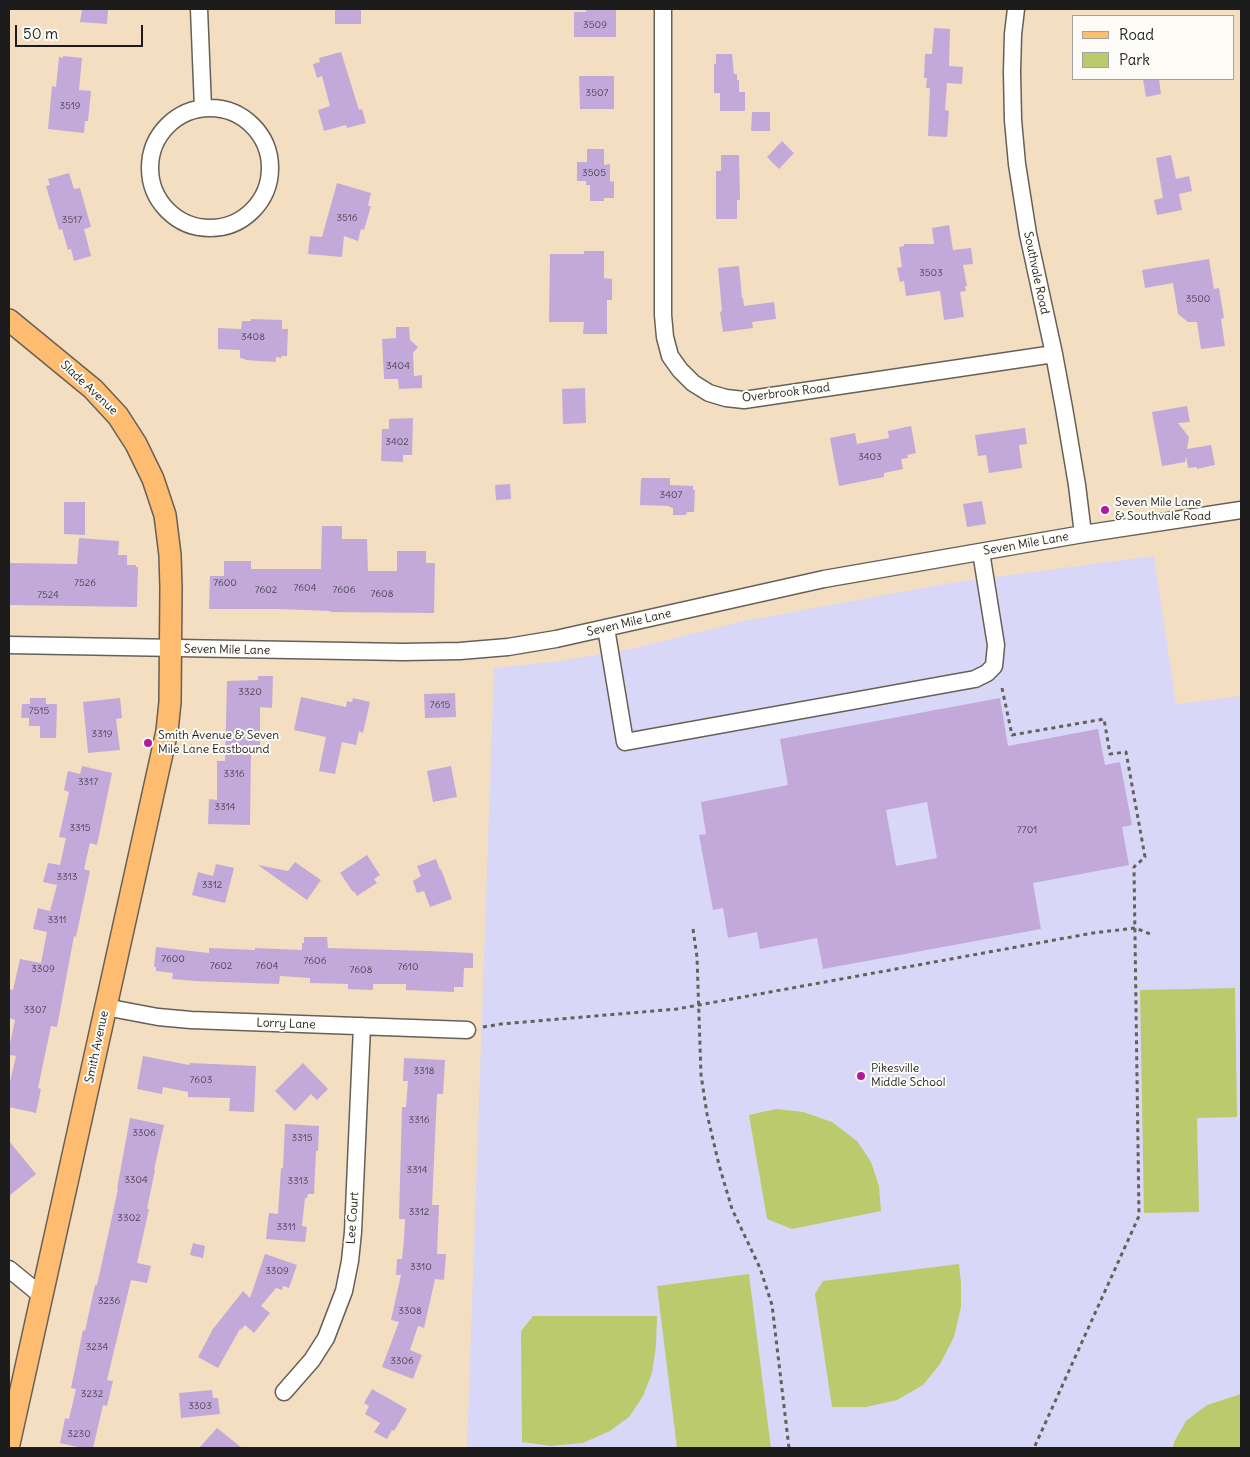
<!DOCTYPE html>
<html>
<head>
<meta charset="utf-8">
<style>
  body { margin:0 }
  #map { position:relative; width:1250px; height:1457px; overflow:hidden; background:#f3dec1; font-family:Delius,sans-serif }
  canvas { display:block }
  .frame { position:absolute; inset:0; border:10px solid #1c1c1c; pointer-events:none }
  .legend { position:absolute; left:1072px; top:15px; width:162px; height:65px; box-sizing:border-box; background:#fdfcf7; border:1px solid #a3a29f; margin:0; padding:6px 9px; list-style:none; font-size:15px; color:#1c1c1c }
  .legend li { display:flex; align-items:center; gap:10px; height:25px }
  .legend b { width:25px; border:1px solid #a3a29f }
  .scale { position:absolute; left:15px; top:25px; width:128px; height:22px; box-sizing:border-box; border:2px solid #1c1c1c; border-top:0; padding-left:6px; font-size:15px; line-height:18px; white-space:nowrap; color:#1c1c1c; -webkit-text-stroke:4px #fdfcf7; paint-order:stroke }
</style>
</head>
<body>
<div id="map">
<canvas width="1250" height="1457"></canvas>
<div class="frame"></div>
<ul class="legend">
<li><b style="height:6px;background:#fdbc70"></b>Road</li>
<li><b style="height:14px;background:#bbca6c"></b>Park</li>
</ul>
<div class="scale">50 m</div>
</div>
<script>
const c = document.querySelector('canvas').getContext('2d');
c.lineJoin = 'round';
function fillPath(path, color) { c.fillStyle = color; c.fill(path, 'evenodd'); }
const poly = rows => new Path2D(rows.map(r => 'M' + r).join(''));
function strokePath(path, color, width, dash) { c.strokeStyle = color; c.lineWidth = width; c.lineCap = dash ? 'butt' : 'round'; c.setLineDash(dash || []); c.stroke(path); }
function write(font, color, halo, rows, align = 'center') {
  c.font = font + ' Delius,sans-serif'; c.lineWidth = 4; c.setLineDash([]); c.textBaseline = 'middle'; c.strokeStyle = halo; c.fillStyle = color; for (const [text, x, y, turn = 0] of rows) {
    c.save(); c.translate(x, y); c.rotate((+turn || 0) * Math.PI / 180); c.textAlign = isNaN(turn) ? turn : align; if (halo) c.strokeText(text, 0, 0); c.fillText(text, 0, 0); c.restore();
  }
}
fillPath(poly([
  [1154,556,1176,704,1241,696,1241,1448,467,1448,494,668,561,661,635,648,744,621,950,583]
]), '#d8d7f8');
fillPath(poly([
  [1235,988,1237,1117,1197,1118,1199,1212,1144,1213,1140,990],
  [776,1109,803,1112,832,1122,857,1141,871,1162,879,1186,881,1211,792,1229,767,1219,749,1115],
  [959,1264,961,1284,961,1307,954,1337,940,1364,923,1385,897,1400,866,1407,832,1407,815,1294,823,1281],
  [749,1274,771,1448,677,1448,657,1286],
  [533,1316,657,1316,656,1346,652,1373,643,1396,629,1417,610,1431,583,1443,551,1446,522,1442,521,1331],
  [1241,1394,1241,1448,1173,1448,1174,1442,1186,1421,1207,1405]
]), '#bbca6c');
fillPath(poly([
  [82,9,108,9,107,24,80,22],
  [335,9,361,9,361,24,335,24],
  [586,9,616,9,616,37,574,37,574,12,586,12],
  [934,28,950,29,949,66,963,67,962,84,947,83,945,110,949,111,947,137,928,136,930,88,926,88,927,78,924,78,925,54,932,54],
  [341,52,359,110,362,109,366,123,347,128,346,125,324,131,318,110,330,106,322,76,317,78,313,64,320,62,319,58],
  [716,54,732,54,734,74,737,74,737,80,739,80,739,92,745,92,745,111,720,111,720,93,714,93,714,64,716,64],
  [63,56,82,58,79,90,91,91,88,121,85,121,84,133,48,129,52,86,56,87,59,57,63,58],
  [579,76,614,76,614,109,580,109],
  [1143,79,1159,79,1161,94,1146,97],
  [752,112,770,112,770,131,751,131],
  [782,141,794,153,779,169,767,157],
  [587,149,604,149,604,165,610,164,610,182,614,181,614,198,604,198,604,201,590,201,590,185,586,185,586,181,577,181,577,162,587,162],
  [721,155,739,155,740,200,737,200,737,219,716,219,716,171,721,171],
  [1171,155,1176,179,1189,176,1192,191,1179,194,1182,210,1157,215,1154,200,1163,198,1156,158],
  [69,173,74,189,80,188,91,227,84,229,91,256,74,261,71,249,68,250,62,229,59,230,46,186,50,185,48,179],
  [337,183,371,193,368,206,371,206,364,230,361,229,358,241,344,236,342,257,308,254,310,236,322,237],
  [949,225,953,250,971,248,973,264,963,265,967,286,965,286,966,291,960,292,964,317,944,320,940,291,906,296,904,281,900,282,897,268,902,267,899,247,904,246,904,244,934,244,932,228],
  [584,251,604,251,604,278,612,279,612,300,607,300,607,334,583,334,584,322,549,322,550,254,584,254],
  [1209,259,1214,289,1219,288,1224,318,1221,319,1225,346,1201,349,1197,322,1188,322,1178,314,1173,283,1145,288,1142,270],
  [739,266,742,298,743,298,744,306,774,302,776,319,752,322,753,328,723,332,720,312,722,311,718,268],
  [251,319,282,320,282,329,288,329,287,356,282,356,281,358,276,357,276,362,245,360,245,359,240,358,240,350,218,349,218,328,241,329,242,321,251,321],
  [396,327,409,327,410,340,418,347,413,353,414,376,422,375,422,388,399,389,398,379,384,379,382,339,396,338],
  [585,388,586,423,563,424,562,389],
  [1187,406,1190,422,1178,423,1189,437,1187,449,1211,445,1215,465,1197,469,1197,467,1188,468,1186,456,1185,462,1162,466,1152,412],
  [413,418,412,455,403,455,403,462,381,461,382,429,389,429,389,419],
  [911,426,916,453,907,455,908,458,901,459,903,469,884,473,884,477,839,486,830,438,855,433,857,444,889,438,888,431],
  [1025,428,1027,444,1019,445,1022,468,989,473,986,455,978,456,975,435],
  [643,478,670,478,670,485,693,486,693,490,695,490,694,512,687,512,686,515,673,515,673,508,669,507,669,506,640,505,641,479],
  [510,484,511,499,496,500,495,485],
  [982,501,986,524,967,527,963,504],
  [64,502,85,502,85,535,64,534],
  [322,526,342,526,342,539,367,539,368,571,397,571,397,551,426,551,426,563,435,563,434,613,330,612,330,611,278,609,209,609,210,576,224,576,224,561,251,561,251,569,321,569],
  [79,538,119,541,118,555,127,555,127,565,136,565,136,567,138,567,137,607,9,605,9,563,77,564],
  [258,676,273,676,272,708,260,707,260,750,251,750,250,825,208,824,209,799,217,800,217,761,225,761,227,681,258,680],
  [455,693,456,717,425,718,424,694],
  [301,697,346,707,347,701,352,702,353,698,370,702,363,733,359,731,356,745,342,742,335,774,319,771,326,737,294,730],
  [30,698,46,698,46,704,57,704,56,738,40,738,40,726,29,726,29,718,21,718,22,704,30,704],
  [120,698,122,718,116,719,120,750,88,753,83,702],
  [1000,698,1008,746,1098,729,1105,765,1120,762,1132,825,1122,827,1129,865,1033,883,1041,929,823,969,817,938,760,949,757,932,728,938,723,908,713,910,699,835,706,834,701,802,788,785,780,739],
  [927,802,937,858,896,866,886,810],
  [82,766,112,773,97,845,90,843,84,869,90,871,76,937,74,936,57,1027,51,1026,38,1088,41,1089,36,1113,9,1107,9,1082,10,1082,16,1056,9,1055,9,1048,15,1020,9,1018,9,989,13,990,20,959,41,963,47,932,33,929,38,908,50,911,57,885,43,882,48,863,60,865,66,838,59,837,69,792,64,790,68,771,80,774],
  [451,766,457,797,433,802,427,771],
  [367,855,380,875,374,879,377,883,357,896,354,891,353,892,340,873],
  [436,859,440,870,441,869,452,899,430,907,424,891,417,893,413,881,421,876,417,866],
  [295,862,321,880,307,900,258,865,288,871],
  [216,864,234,868,225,903,192,895,198,872,213,876],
  [304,937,327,937,328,948,428,951,473,953,473,968,464,968,463,987,454,987,454,992,406,990,406,984,373,984,373,990,348,989,348,984,310,983,310,978,280,976,279,984,195,981,172,979,173,973,156,971,156,967,154,967,156,947,209,953,209,948,255,950,255,948,302,950,302,943,304,943],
  [143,1056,189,1065,190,1063,256,1066,254,1112,229,1111,230,1098,188,1097,188,1092,163,1087,162,1094,137,1089],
  [404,1058,445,1060,443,1094,437,1094,432,1205,439,1205,437,1254,446,1254,444,1280,435,1279,424,1328,418,1326,410,1350,422,1355,413,1379,382,1367,399,1322,391,1320,401,1275,396,1275,397,1259,402,1259,404,1239,405,1219,399,1219,402,1107,406,1107,408,1081,403,1081],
  [303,1063,328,1089,317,1100,311,1094,295,1111,275,1091],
  [130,1118,164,1125,154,1170,155,1170,147,1209,149,1209,137,1263,151,1266,147,1283,131,1280,107,1380,113,1381,107,1406,103,1405,93,1448,82,1448,60,1443,65,1418,69,1419,76,1389,71,1388,83,1330,85,1331,95,1285,97,1285,110,1226,118,1189,117,1189],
  [285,1124,319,1126,318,1151,316,1151,314,1194,308,1194,307,1198,305,1198,302,1226,307,1227,305,1242,266,1239,269,1213,278,1214,281,1168,283,1168],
  [9,1141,36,1174,9,1196],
  [193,1243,205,1246,203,1258,190,1255],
  [265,1254,297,1265,289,1288,283,1286,282,1290,276,1288,261,1306,270,1313,254,1333,245,1325,240,1331,241,1327,218,1368,198,1357,213,1329,243,1291,250,1298],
  [372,1389,407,1409,394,1431,392,1430,387,1439,374,1432,380,1423,365,1414,369,1406,364,1403],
  [212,1390,213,1398,218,1398,220,1414,181,1418,179,1393],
  [217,1428,242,1448,199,1448]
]), '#c3a9da');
const minor = poly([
  [199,9,203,108],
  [663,9,663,315,665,337,670,356,680,370,693,383,709,393,726,398,744,400,1054,354],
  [1016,9,1013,34,1012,72,1013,120,1017,164,1028,234,1054,354,1064,408,1077,485,1083,534],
  '150 168a60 60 0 1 1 120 0a60 60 0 1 1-120 0Z',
  [606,628,625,742,975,679,987,673,994,666,996,645,981,552],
  [9,645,403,652,460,651,508,647,556,639,824,579,1083,534,1241,510],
  [105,1007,158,1017,191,1020,467,1030],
  [9,1269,42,1296],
  [284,1392,312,1360,326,1338,344,1291,350,1261,353,1232,362,1026]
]);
const major = poly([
  [9,320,93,389,118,416,136,444,153,479,165,515,170,555,171,588,170,702,167,731,9,1444]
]);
strokePath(minor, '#676056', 19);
strokePath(major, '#676056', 24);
strokePath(poly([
  [1002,688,1012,735,1104,719,1110,754,1126,752,1145,857,1134,867,1139,1216,1034,1448],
  [693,929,697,957,701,1075,707,1114,719,1165,732,1209,760,1268,772,1305,789,1448],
  [483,1027,501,1024,677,1009,1093,933,1135,928,1153,935]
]), '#676056', 3, [4, 4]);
strokePath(minor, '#fff', 16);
strokePath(major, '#fdbc70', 21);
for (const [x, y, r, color] of [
  [1105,510,5,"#b5179e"],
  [148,743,5,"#b5179e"],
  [861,1076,5,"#b5179e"]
]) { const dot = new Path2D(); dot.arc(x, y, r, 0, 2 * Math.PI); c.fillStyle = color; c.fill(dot); strokePath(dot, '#fdfcf7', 2); }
write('10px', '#463f4c', null, [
  ["3509",595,25],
  ["3507",597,93],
  ["3519",70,106],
  ["3505",594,173],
  ["3516",347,218],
  ["3517",72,220],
  ["3503",931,273],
  ["3500",1198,299],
  ["3408",253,337],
  ["3404",398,366],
  ["3402",397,442],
  ["3403",870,457],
  ["3407",671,495],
  ["7526",85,583],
  ["7600",225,583],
  ["7604",305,588],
  ["7602",266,590],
  ["7606",344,590],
  ["7608",382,594],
  ["7524",48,595],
  ["3320",250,692],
  ["7615",440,705],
  ["7515",39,711],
  ["3319",102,734],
  ["3316",234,774],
  ["3317",88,782],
  ["3314",225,807],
  ["3315",80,828],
  ["7701",1027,830],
  ["3313",67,877],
  ["3312",212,885],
  ["3311",57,920],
  ["7600",173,959],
  ["7606",315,961],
  ["7602",221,966],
  ["7604",267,966],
  ["7610",408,967],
  ["3309",43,969],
  ["7608",361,970],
  ["3307",35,1010],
  ["3318",424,1071],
  ["7603",201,1080],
  ["3316",419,1120],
  ["3306",144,1133],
  ["3315",302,1138],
  ["3314",417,1170],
  ["3304",136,1180],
  ["3313",298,1181],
  ["3312",419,1212],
  ["3302",129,1218],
  ["3311",286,1227],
  ["3310",421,1267],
  ["3309",277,1271],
  ["3236",109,1301],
  ["3308",410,1311],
  ["3234",97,1347],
  ["3306",402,1361],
  ["3232",92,1394],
  ["3303",200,1406],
  ["3230",79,1434]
]);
write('12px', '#1c1c1c', '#fdfcf7', [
  ["Southvale Road",1036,273,78],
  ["Slade Avenue",89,388,43],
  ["Overbrook Road",786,393,-7],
  ["Seven Mile Lane",1026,544,-10],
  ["Seven Mile Lane",629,623,-13],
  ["Seven Mile Lane",227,650,1],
  ["Lorry Lane",286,1024,2],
  ["Smith Avenue",97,1047,-78],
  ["Lee Court",353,1218,-86]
]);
write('12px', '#1c1c1c', '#fdfcf7', [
  ["Seven Mile Lane",1115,503],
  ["& Southvale Road",1115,517],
  ["Smith Avenue & Seven",158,736],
  ["Mile Lane Eastbound",158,750],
  ["Pikesville",871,1069],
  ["Middle School",871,1083]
], 'left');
</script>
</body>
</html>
